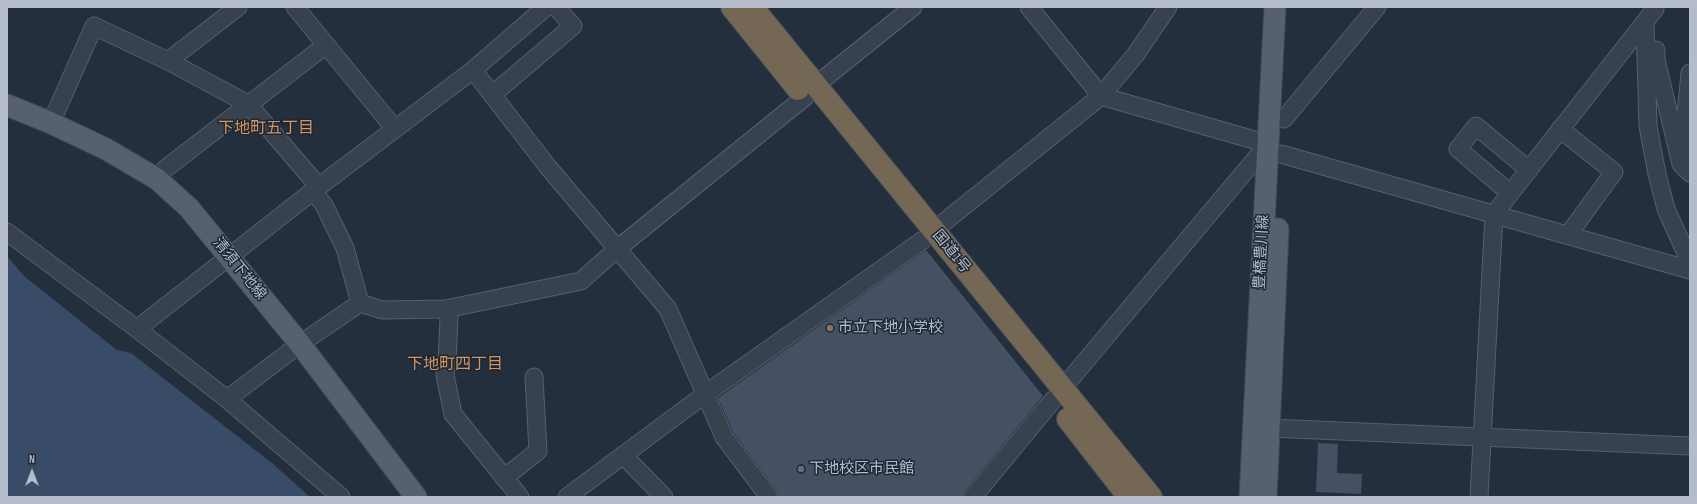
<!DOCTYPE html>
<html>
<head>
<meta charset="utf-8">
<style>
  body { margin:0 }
  #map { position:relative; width:1697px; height:504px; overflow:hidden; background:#242f3e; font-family:"Sofia Sans Condensed",sans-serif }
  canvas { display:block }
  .frame { position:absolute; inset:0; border:8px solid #b4bcc9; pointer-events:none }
  .north { position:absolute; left:12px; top:452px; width:40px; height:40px; -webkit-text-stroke:3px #1d2633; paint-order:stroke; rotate:0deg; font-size:11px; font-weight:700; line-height:16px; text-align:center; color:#b4bcc9 }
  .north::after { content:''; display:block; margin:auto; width:14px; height:18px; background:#b4bcc9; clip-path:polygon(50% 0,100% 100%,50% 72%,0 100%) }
</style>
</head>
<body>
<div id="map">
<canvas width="1697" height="504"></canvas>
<div class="frame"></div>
<div class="north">N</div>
</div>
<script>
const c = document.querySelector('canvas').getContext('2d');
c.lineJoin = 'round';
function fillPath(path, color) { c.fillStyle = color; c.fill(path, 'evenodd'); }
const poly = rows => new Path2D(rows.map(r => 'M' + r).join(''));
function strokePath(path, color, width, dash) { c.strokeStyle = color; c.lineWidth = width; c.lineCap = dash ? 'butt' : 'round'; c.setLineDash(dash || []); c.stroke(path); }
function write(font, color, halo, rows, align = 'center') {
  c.font = font + ' "Sofia Sans Condensed","Noto Sans JP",sans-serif'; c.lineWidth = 3; c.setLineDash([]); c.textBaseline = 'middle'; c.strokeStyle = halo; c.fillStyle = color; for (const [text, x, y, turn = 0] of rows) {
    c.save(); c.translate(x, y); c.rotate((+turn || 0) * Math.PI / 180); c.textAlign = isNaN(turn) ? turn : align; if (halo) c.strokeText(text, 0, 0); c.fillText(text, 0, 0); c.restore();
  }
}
fillPath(poly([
  [7,256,24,276,117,350,131,353,273,464,310,497,7,497]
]), '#394c67');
fillPath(poly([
  [926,250,1043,396,965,491,963,497,779,497,777,491,733,432,718,398],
  [1318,443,1338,444,1337,473,1362,474,1361,494,1316,492]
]), '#455162');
const minor = poly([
  [295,7,395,129],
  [1029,7,1101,96,1136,54,1168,7],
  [1645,23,1648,126,1657,174,1666,209,1690,262],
  [1656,50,1656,60,1681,164,1690,173],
  [168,61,238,7],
  [473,70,548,167,668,309,724,437,769,497],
  [1690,73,1686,115,1690,162],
  [816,85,913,7],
  [492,95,573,26,556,7],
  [1284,119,1377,7],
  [51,123,94,26,168,61,248,104,319,187],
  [1560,129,1614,172,1568,235],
  [1281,154,1690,270],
  [157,179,165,169,326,45],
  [313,191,324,205,345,248,360,303],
  [1510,193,1458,149,1476,126,1529,170],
  [933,231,1101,96,1268,144,1062,389],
  [7,232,137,329,227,399,341,497],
  [446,309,449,318,447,362,445,375,453,414,520,497],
  [137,329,313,191,473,70,546,7],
  [227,399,300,344,360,303,382,310,446,309,581,281,617,249,805,97],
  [1270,428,1690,446],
  [623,455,664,497],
  [504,478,538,451,534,377],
  [567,497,704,395,923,240],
  [973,497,1053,400],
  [1479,497,1494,214,1655,9]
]);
const major = poly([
  [7,105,51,123,106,149,157,179,189,208,300,344,416,497],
  [1250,497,1275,7],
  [1266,497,1278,229]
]);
const highway = poly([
  [732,7,798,89],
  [752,7,1151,497],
  [1068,419,1129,497]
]);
strokePath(minor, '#565f6c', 19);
strokePath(major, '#414a57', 23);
strokePath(highway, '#434c59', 24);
strokePath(minor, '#38414e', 17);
strokePath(major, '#56606e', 21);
strokePath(highway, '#746855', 22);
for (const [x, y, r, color] of [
  [830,328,4,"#8d6e63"],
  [801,469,4,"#5c6f8a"]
]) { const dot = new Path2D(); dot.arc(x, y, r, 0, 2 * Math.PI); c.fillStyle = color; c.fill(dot); strokePath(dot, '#1d2633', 1.5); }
write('15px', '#b4bcc9', '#1d2633', [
  ["国道1号",951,252,51],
  ["豊橋豊川線",1262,252,-87],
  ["清須下地線",239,269,51]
]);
write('15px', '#b4bcc9', '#1d2633', [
  ["市立下地小学校",838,328],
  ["下地校区市民館",809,469]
], 'left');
write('16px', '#d59563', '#1d2633', [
  ["下地町五丁目",266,129],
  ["下地町四丁目",455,365]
]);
</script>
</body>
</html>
